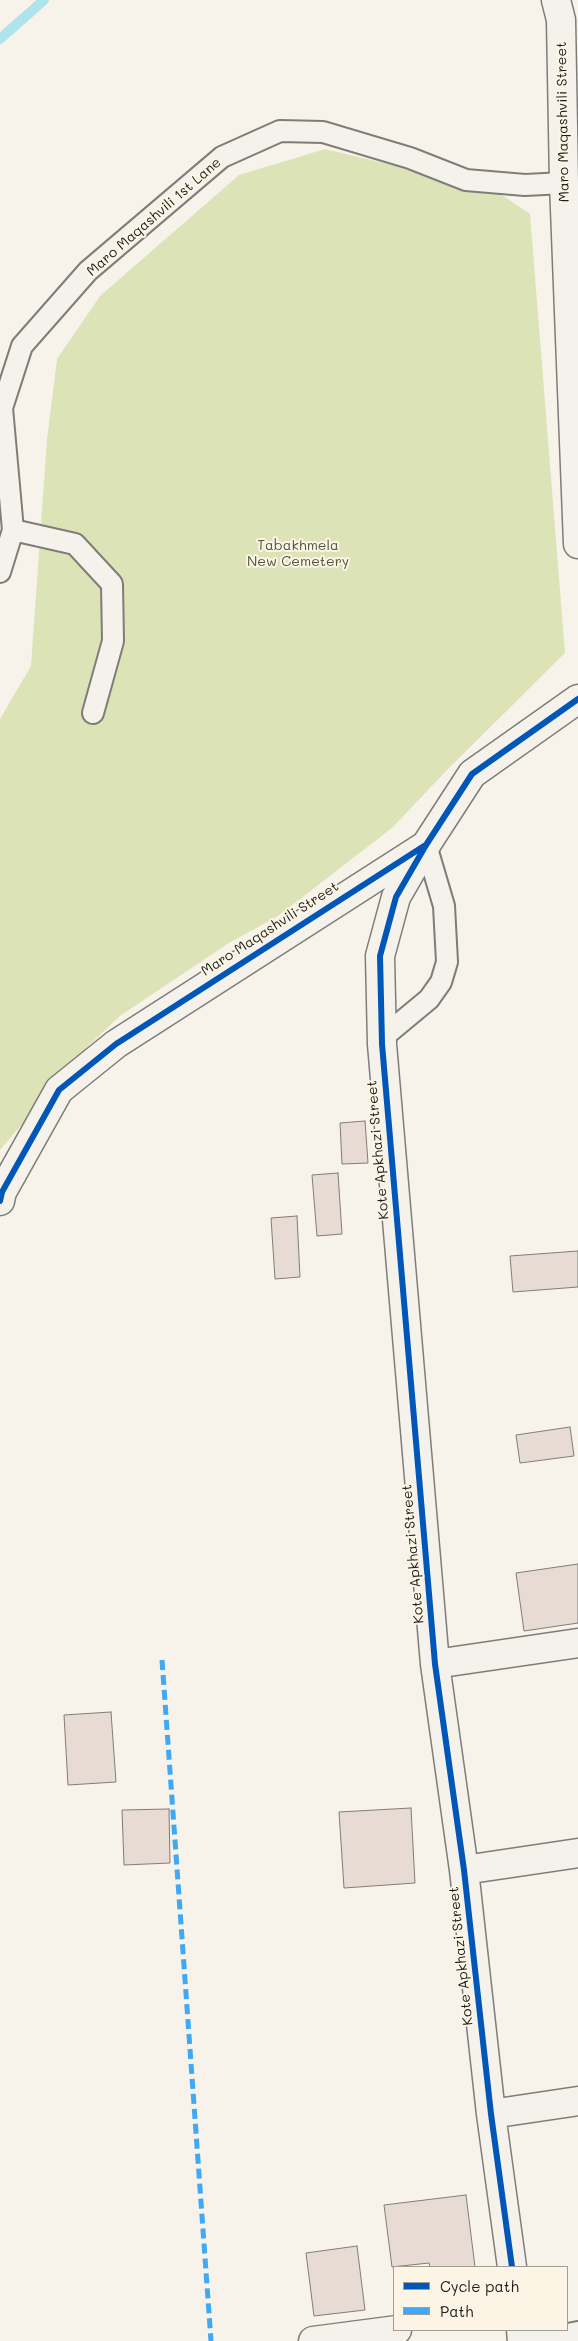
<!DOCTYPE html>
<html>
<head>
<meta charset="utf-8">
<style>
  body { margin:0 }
  #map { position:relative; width:578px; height:2341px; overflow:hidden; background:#f7f3ea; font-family:Mali,sans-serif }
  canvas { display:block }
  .legend { position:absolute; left:393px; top:2266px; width:175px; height:65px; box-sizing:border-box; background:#fcf5e5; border:1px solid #a29e95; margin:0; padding:6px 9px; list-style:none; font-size:15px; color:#1c1c1c }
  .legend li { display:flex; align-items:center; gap:10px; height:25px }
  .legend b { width:25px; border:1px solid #a29e95 }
</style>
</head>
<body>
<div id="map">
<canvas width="578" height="2341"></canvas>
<ul class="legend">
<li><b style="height:6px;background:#0057b8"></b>Cycle path</li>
<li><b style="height:6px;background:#3fa9f5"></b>Path</li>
</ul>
</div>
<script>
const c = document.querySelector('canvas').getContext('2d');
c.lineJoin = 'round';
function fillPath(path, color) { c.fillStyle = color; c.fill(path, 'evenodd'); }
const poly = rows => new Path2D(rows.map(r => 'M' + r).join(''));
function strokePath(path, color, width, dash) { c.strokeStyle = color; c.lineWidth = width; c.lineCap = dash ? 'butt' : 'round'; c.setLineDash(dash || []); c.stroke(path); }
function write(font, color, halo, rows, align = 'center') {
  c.font = font + ' Mali,sans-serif'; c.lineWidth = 4; c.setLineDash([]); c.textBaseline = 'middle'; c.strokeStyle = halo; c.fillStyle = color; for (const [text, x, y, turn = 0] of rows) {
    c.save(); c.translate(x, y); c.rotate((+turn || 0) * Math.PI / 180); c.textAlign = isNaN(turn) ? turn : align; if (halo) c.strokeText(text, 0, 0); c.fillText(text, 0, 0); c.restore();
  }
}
fillPath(poly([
  [325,149,493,189,530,214,565,653,447,770,392,828,278,916,229,943,120,1016,88,1046,0,1150,0,719,31,666,47,439,57,359,100,296,239,175]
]), '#dce4b7');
strokePath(poly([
  [0,39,44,0]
]), '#aee4eb', 10);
const building = poly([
  [365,1121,368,1163,342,1164,340,1123,365,1121],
  [338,1173,342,1234,317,1236,312,1175,338,1173],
  [297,1216,300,1277,275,1279,271,1218,297,1216],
  [578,1251,578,1287,513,1292,510,1256,578,1251],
  [570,1427,574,1456,520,1463,516,1435,570,1427],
  [578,1564,578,1623,524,1631,516,1573,578,1564],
  [111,1712,116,1782,68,1785,64,1715,111,1712],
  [411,1808,415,1883,344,1888,339,1812,411,1808],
  [169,1809,170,1863,124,1865,122,1810,169,1809],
  [466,2195,475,2267,430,2267,429,2263,392,2267,384,2205,466,2195],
  [357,2246,365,2310,314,2316,306,2253,357,2246]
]);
fillPath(building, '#e7dbd3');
strokePath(building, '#7f7d79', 1);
const lane = poly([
  [13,530,75,544,112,584,113,641,93,713],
  [0,572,13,530,2,408,22,346,88,271,222,157,280,131,323,132,410,158,466,180,525,185,564,183],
  [382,1044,388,1033,429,999,441,982,447,962,444,906,426,845],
  [534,2341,578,2332]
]);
const street = poly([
  [556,0,561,20,564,183,578,544],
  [0,1201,2,1192,59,1090,116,1044,423,847],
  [435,1664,578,1643],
  [464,1870,578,1853],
  [491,2114,578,2101],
  [512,2267,491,2114,464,1870,435,1664,382,1044,380,956,396,897,426,845,472,774,578,699],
  [521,2330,522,2341],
  [313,2341,397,2330]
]);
strokePath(lane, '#7f7d79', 24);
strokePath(street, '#7f7d79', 31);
strokePath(lane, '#f5f2ec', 20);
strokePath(street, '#f5f2ec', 28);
strokePath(poly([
  [162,1660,211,2341]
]), '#3fa9f5', 5, [10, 5]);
strokePath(poly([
  [0,1201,2,1192,59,1090,116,1044,424,846],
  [512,2267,491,2114,464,1870,435,1664,382,1044,380,956,396,897,426,845,472,774,578,699]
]), '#0057b8', 6);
write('14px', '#1c1c1c', '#fcf5e5', [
  ["Maro Maqashvili Street",563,122,-91],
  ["Maro Maqashvili 1st Lane",154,217,-41],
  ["Maro Maqashvili Street",270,929,-33],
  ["Kote Apkhazi Street",378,1150,-95],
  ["Kote Apkhazi Street",413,1554,-95],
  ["Kote Apkhazi Street",461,1956,-96]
]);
write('14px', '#4f543e', '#fcf5e5', [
  ["Tabakhmela",298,546],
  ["New Cemetery",298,562]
]);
</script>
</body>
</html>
